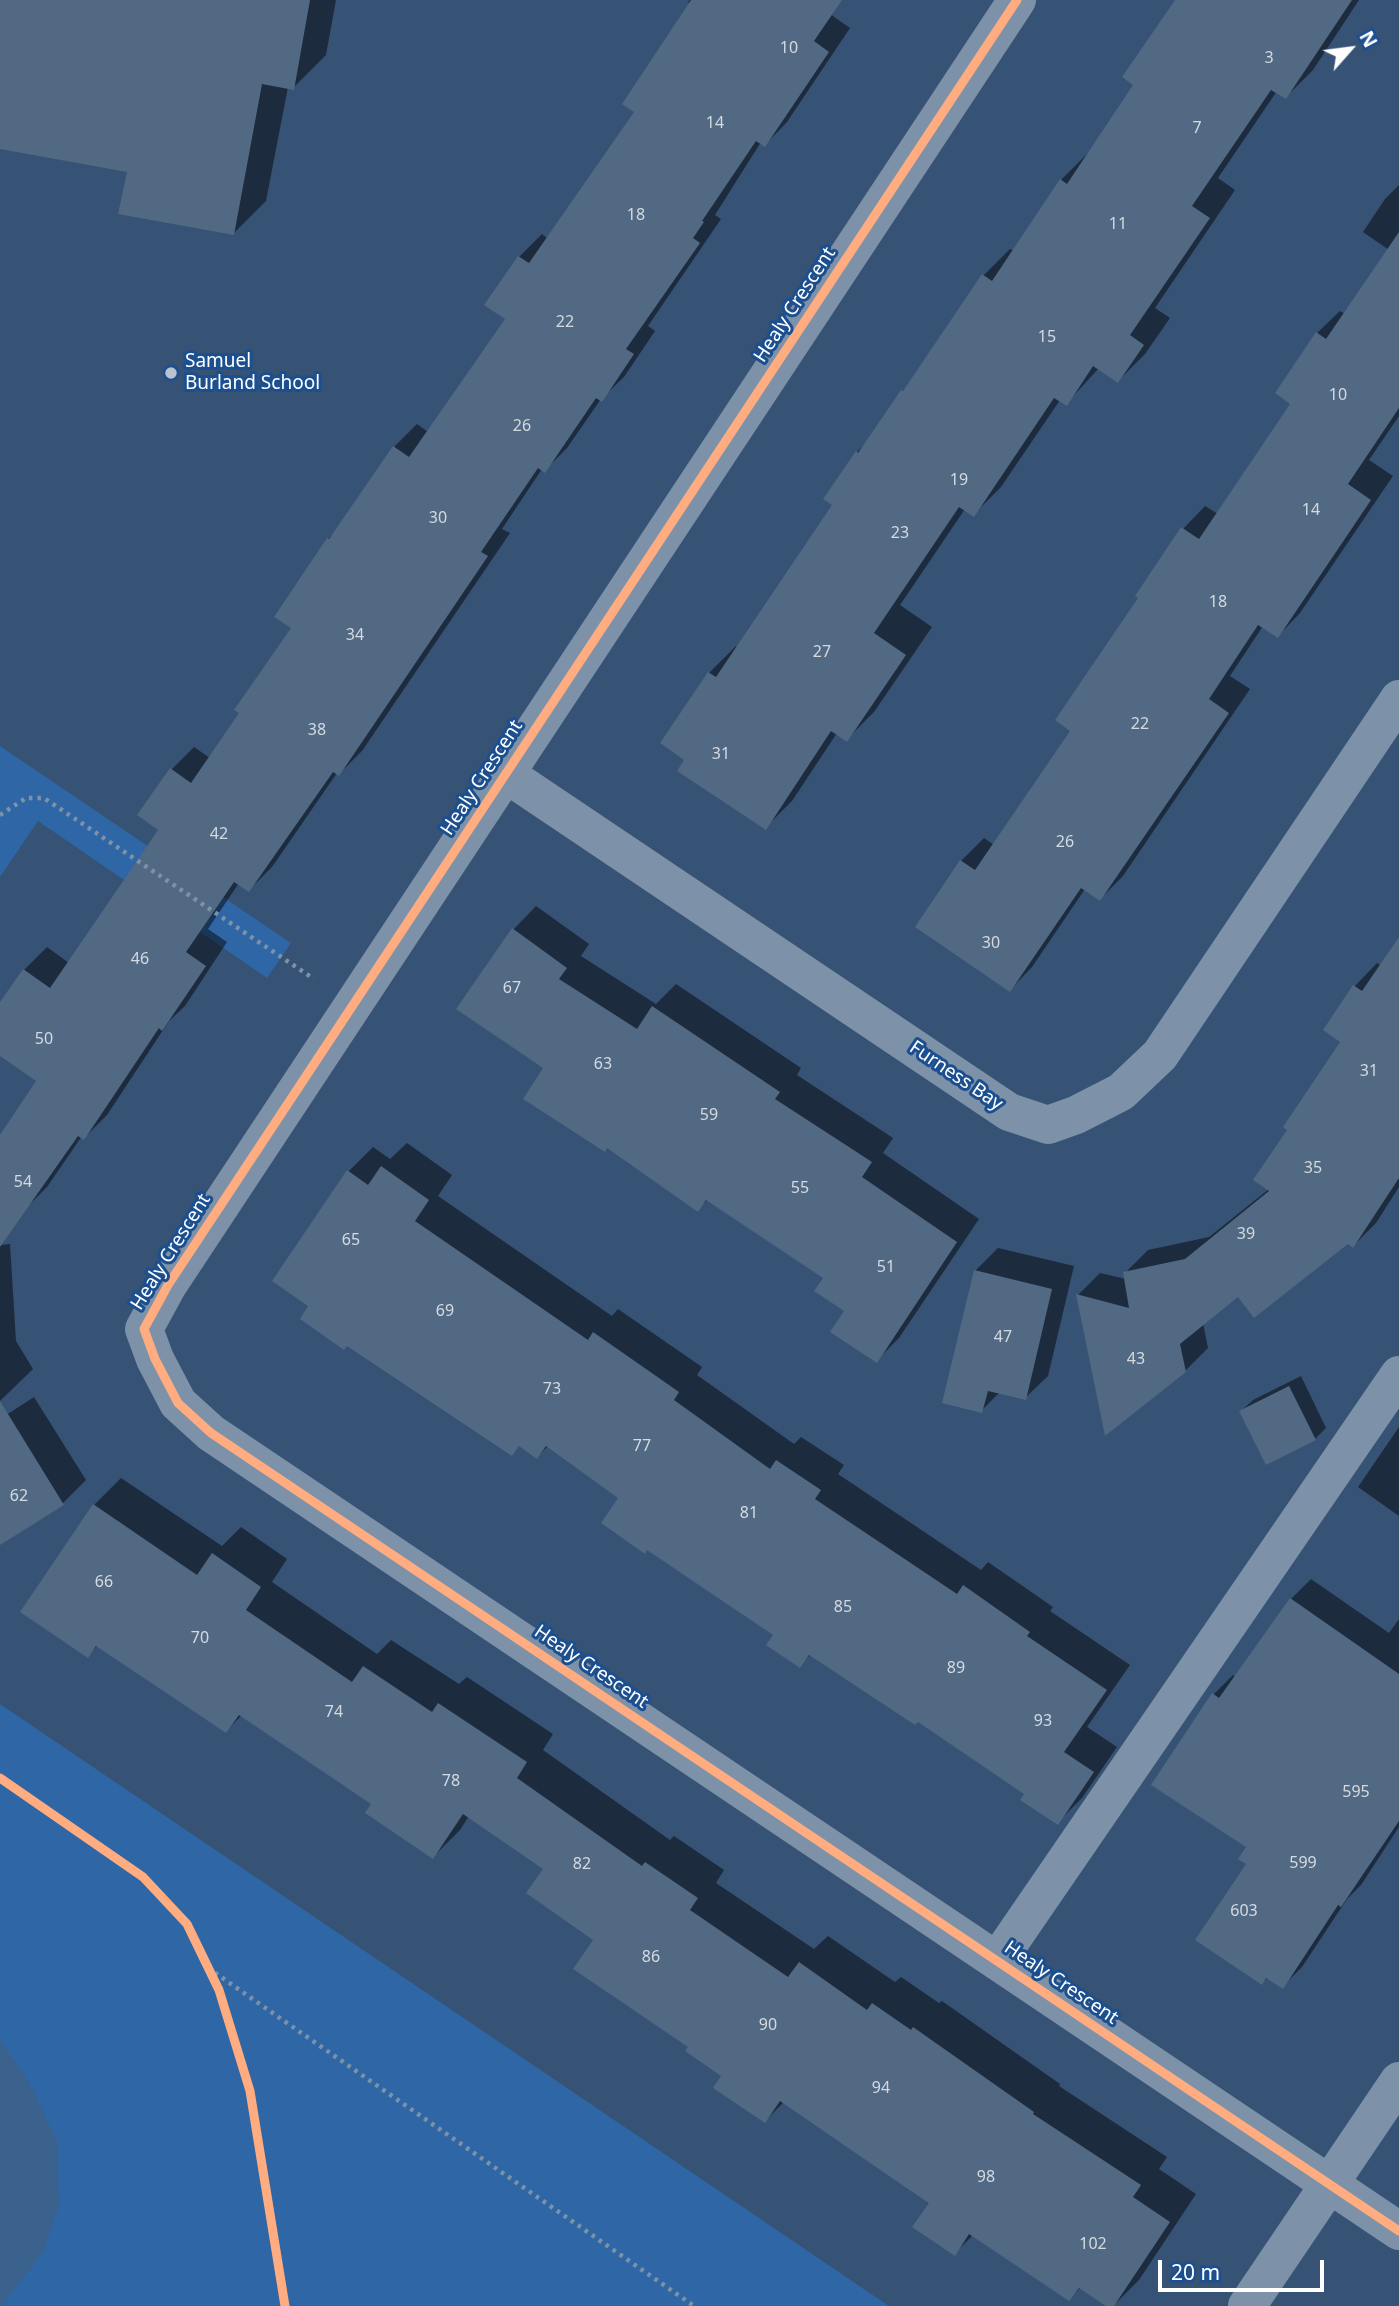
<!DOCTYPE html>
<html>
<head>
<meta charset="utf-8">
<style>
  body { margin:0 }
  #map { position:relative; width:1399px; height:2306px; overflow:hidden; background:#365274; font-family:"Noto Sans",sans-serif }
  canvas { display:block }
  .north { position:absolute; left:1315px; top:14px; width:70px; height:70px; -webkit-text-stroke:5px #1b4f8f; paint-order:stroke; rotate:62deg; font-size:19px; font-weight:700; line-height:28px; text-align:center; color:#fff }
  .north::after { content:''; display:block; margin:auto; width:24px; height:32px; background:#fff; clip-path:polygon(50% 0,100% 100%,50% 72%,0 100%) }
  .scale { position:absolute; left:1158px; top:2260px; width:166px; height:32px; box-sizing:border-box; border:4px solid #fff; border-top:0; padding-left:9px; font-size:21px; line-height:24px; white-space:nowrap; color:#fff; -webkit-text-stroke:5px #1b4f8f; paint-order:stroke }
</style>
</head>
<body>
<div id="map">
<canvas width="1399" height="2306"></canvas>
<div class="north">N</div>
<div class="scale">20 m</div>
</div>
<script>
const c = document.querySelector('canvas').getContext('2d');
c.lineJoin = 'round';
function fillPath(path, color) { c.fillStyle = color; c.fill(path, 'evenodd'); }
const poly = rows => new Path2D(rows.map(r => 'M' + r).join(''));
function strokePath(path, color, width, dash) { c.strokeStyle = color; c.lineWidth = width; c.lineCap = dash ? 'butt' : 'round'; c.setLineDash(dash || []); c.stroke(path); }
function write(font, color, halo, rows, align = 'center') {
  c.font = font + ' "Noto Sans",sans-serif'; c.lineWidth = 6; c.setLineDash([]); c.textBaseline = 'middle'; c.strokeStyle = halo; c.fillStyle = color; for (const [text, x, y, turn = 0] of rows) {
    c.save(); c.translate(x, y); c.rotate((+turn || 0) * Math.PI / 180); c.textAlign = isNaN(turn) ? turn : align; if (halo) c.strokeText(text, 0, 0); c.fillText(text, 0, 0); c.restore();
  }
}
fillPath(poly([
  [0,746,291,943,267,978,38,821,0,877],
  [0,1704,889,2306,0,2306]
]), '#2f66a5');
fillPath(poly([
  [0,2040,29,2082,57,2141,59,2205,44,2250,2,2306,0,2306]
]), '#3b618d');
fillPath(poly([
  [0,0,336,0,326,55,293,88,288,87,266,201,234,233,129,171,0,147],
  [690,0,810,0,850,28,787,122,765,145,761,142,715,215,721,219,648,326,655,331,624,377,601,399,567,448,544,471,542,469,502,529,510,533,362,751,339,774,337,773,272,867,249,890,239,883,208,929,227,942,185,1006,169,1021,107,1115,84,1138,82,1136,47,1187,24,1210,0,1193,0,1138,39,1081,0,1054,0,1005,24,970,47,947,69,963,161,829,171,770,194,747,210,758,241,713,293,627,277,616,328,539,339,528,394,447,417,424,428,432,507,318,519,257,542,234,548,239,637,112,691,4,688,2],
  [1177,0,1359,0,1313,70,1286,97,1277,91,1218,178,1235,190,1155,308,1170,318,1145,354,1118,381,1099,368,1066,404,1060,400,1001,487,974,514,965,509,900,605,932,627,874,712,847,739,837,733,792,801,765,828,687,759,709,673,736,646,738,647,834,504,857,452,868,441,903,391,911,383,983,276,1010,249,1014,251,1061,180,1088,153,1136,85],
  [1399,185,1399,416,1369,460,1393,476,1300,613,1278,636,1263,626,1230,676,1250,689,1123,876,1100,899,1085,889,1032,967,1010,990,961,861,984,838,994,845,1072,730,1140,597,1183,529,1205,506,1218,514,1292,403,1317,333,1340,311,1345,314,1389,250,1363,232,1385,199],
  [536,906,589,944,581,956,656,1004,676,984,801,1068,797,1075,893,1138,883,1153,979,1219,899,1338,876,1361,826,1278,708,1199,698,1209,545,1068,459,1008,514,929],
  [1399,940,1399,1187,1376,1223,1353,1246,1348,1242,1238,1295,1203,1323,1208,1348,1185,1371,1078,1295,1100,1273,1126,1279,1125,1273,1148,1250,1209,1237,1269,1189,1289,1129,1342,1041,1326,1030,1355,986,1377,963,1381,966],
  [407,1143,452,1175,438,1196,612,1316,618,1309,702,1367,697,1375,794,1444,801,1437,844,1465,838,1474,981,1570,988,1562,1053,1607,1050,1611,1130,1665,1087,1727,1117,1747,1082,1798,1057,1823,1026,1794,918,1720,811,1654,799,1666,775,1634,621,1498,548,1446,537,1457,520,1445,512,1453,311,1305,348,1172,373,1147,390,1159],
  [10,1244,16,1341,33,1369,0,1401,0,1245],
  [998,1248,1074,1266,1048,1376,1025,1398,1000,1392,981,1411,975,1271],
  [1301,1376,1326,1428,1315,1439,1241,1411,1253,1400],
  [34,1397,86,1480,63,1503,0,1543,0,1419],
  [1399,1427,1399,1516,1358,1487],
  [121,1478,222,1546,241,1527,287,1559,272,1582,377,1654,391,1640,459,1684,467,1677,553,1734,543,1750,670,1840,674,1836,724,1870,716,1883,814,1949,828,1936,895,1982,901,1977,939,2003,942,2001,1060,2084,1059,2086,1167,2157,1159,2169,1196,2194,1139,2280,1113,2306,1109,2306,1081,2287,1069,2299,973,2235,954,2254,931,2203,784,2102,765,2121,724,2076,691,2046,595,1940,545,1868,469,1816,460,1830,433,1857,373,1804,242,1715,226,1731,98,1645,88,1655,22,1612,94,1505],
  [1311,1579,1389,1633,1399,1619,1399,1827,1361,1885,1347,1899,1302,1967,1282,1987,1268,1977,1262,1983,1248,1847,1213,1695,1233,1675,1236,1677,1291,1599]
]), '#0007');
fillPath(poly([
  [0,0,310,0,294,90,262,84,234,235,118,214,127,172,0,149],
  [691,0,842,0,814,41,829,52,765,147,756,141,702,221,704,222,693,238,700,243,626,349,634,354,602,402,596,398,545,473,538,468,481,552,488,556,339,776,333,772,249,892,234,882,186,952,206,966,162,1031,159,1028,84,1140,78,1136,0,1247,0,1135,36,1081,0,1056,0,1002,23,969,50,988,158,830,137,815,170,768,191,783,239,713,234,710,291,628,274,617,327,538,329,539,393,446,409,457,505,319,484,305,518,256,529,263,634,112,622,104],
  [1175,0,1352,0,1286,99,1271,90,1192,206,1210,218,1130,335,1144,345,1118,383,1093,366,1067,406,1054,398,974,517,959,507,874,633,906,655,847,742,831,731,766,830,677,771,684,760,660,743,708,672,716,677,832,505,823,499,856,451,858,453,901,390,903,391,982,274,992,281,1060,179,1067,184,1133,85,1122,77],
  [1399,232,1399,408,1348,484,1371,500,1278,638,1258,625,1209,699,1229,713,1100,901,1081,888,1010,992,915,927,960,860,975,870,1070,731,1055,720,1138,598,1135,596,1181,527,1199,539,1290,404,1275,393,1316,332,1326,339],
  [512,928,567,968,559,979,637,1029,652,1006,780,1092,775,1099,872,1162,862,1177,957,1242,877,1363,830,1332,844,1311,814,1291,823,1278,706,1200,698,1212,607,1148,605,1152,523,1099,543,1068,456,1009],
  [1399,937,1399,1178,1353,1248,1348,1244,1254,1318,1238,1297,1180,1344,1186,1372,1105,1436,1076,1294,1129,1308,1123,1272,1185,1259,1269,1191,1253,1180,1287,1130,1283,1127,1340,1042,1323,1030,1353,985,1362,991],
  [381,1166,429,1200,415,1221,588,1340,593,1332,679,1392,674,1400,770,1469,776,1460,821,1490,815,1499,957,1594,963,1585,1030,1632,1027,1636,1107,1690,1064,1752,1094,1772,1058,1825,1020,1800,1024,1794,918,1722,915,1725,809,1655,800,1668,766,1645,773,1635,647,1550,645,1554,601,1523,618,1498,546,1446,537,1459,519,1446,512,1456,347,1346,344,1350,300,1319,308,1306,272,1281,347,1170,368,1185],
  [974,1270,1052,1289,1026,1400,988,1391,982,1413,942,1403],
  [1289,1386,1316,1440,1266,1465,1239,1411],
  [0,1401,64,1505,0,1545],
  [93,1504,197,1575,212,1553,261,1587,246,1610,352,1682,363,1666,432,1712,438,1703,527,1762,517,1778,642,1866,645,1862,698,1898,690,1910,788,1977,799,1962,867,2010,872,2003,911,2030,913,2027,1034,2112,1033,2114,1141,2185,1133,2197,1170,2222,1114,2306,1106,2306,1079,2288,1069,2301,969,2234,955,2256,912,2227,929,2203,908,2189,780,2101,765,2123,713,2088,721,2076,685,2051,688,2047,573,1969,593,1940,526,1893,543,1869,463,1814,433,1859,365,1813,371,1804,239,1715,226,1733,96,1646,88,1658,20,1612],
  [1290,1598,1399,1674,1399,1821,1341,1907,1338,1905,1283,1989,1266,1978,1262,1985,1195,1940,1246,1864,1238,1859,1246,1847,1151,1785,1212,1693,1219,1698]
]), '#526984');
strokePath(poly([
  [0,815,26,798,44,798,314,979],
  [0,1778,143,1877,187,1924,219,1990,250,2091,285,2306],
  [208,1968,694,2306]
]), '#7d92a8', 4.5, [3.5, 5]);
strokePath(poly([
  [1017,0,168,1285,144,1329,155,1359,178,1403,211,1433,1399,2231],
  [506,774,1009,1112,1048,1125,1076,1115,1121,1092,1160,1055,1399,699],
  [997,1961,1399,1375],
  [1247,2306,1399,2081]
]), '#7d92a8', 38);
strokePath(poly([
  [1017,0,168,1285,144,1329,155,1359,178,1403,211,1433,1399,2231],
  [0,1778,143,1877,187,1924,219,1990,250,2091,285,2306]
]), '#ffac80', 9);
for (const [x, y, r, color] of [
  [171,373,7,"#b9c2ce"]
]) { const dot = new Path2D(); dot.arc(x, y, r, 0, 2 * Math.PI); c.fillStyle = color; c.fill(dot); strokePath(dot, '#1b4f8f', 2.5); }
write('16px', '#d4dae0', null, [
  ["10",789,48],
  ["3",1269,58],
  ["14",715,123],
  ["7",1197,128],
  ["18",636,215],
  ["11",1118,224],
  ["22",565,322],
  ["15",1047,337],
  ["10",1338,395],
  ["26",522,426],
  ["19",959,480],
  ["14",1311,510],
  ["30",438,518],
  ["23",900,533],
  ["18",1218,602],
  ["34",355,635],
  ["27",822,652],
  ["22",1140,724],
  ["38",317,730],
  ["31",721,754],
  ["42",219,834],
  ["26",1065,842],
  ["30",991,943],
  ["46",140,959],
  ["67",512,988],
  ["50",44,1039],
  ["63",603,1064],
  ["31",1369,1071],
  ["59",709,1115],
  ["35",1313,1168],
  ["54",23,1182],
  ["55",800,1188],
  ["39",1246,1234],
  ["65",351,1240],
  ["51",886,1267],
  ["69",445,1311],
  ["47",1003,1337],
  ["43",1136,1359],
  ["73",552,1389],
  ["77",642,1446],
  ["62",19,1496],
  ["81",749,1513],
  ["66",104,1582],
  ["85",843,1607],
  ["70",200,1638],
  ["89",956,1668],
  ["74",334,1712],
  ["93",1043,1721],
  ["78",451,1781],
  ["595",1356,1792],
  ["599",1303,1863],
  ["82",582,1864],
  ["603",1244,1911],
  ["86",651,1957],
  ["90",768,2025],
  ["94",881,2088],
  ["98",986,2177],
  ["102",1093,2244]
]);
write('19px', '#fff', '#1b4f8f', [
  ["Healy Crescent",795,305,-57],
  ["Healy Crescent",482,778,-57],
  ["Furness Bay",956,1076,34],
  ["Healy Crescent",171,1252,-58],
  ["Healy Crescent",591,1667,34],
  ["Healy Crescent",1061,1983,34]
]);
write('19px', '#fff', '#1b4f8f', [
  ["Samuel",185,362],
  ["Burland School",185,384]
], 'left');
</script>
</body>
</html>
